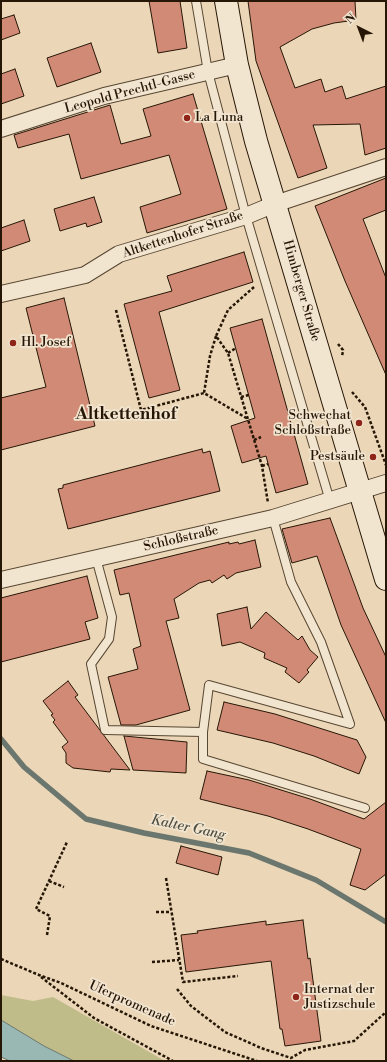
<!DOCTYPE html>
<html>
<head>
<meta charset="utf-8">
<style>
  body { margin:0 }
  #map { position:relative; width:387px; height:1062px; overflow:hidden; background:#ebd7b7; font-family:"Libre Bodoni",serif }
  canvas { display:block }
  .frame { position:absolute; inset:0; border:2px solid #261606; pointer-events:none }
  .north { position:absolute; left:339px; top:8px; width:40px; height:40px; -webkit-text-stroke:3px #f2e5d0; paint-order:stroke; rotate:318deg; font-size:11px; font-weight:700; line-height:16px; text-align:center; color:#261606 }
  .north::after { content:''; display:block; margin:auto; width:14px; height:18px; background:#261606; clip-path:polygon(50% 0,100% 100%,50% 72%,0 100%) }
</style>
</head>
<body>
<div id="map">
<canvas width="387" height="1062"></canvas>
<div class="frame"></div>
<div class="north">N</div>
</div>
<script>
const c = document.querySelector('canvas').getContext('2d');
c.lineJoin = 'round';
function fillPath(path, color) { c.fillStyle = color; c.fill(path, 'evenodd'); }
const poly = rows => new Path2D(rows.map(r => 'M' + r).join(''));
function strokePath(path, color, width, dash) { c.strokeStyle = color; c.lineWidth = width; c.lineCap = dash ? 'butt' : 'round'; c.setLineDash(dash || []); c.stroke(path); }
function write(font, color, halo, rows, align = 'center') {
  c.font = font + ' "Libre Bodoni",serif'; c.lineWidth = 3.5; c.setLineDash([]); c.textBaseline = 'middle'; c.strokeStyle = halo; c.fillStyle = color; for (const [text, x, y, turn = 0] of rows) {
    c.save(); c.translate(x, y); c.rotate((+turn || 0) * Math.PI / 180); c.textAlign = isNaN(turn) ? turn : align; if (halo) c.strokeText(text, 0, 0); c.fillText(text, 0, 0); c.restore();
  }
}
fillPath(poly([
  [1,995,33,1001,53,997,165,1061,74,1061,44,1046,1,1020]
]), '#bfbc89');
const water = poly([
  [1,1020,44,1046,74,1061,10,1061,1,1057,1,1020]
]);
fillPath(water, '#99b8b3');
strokePath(water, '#6b776e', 1);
strokePath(poly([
  [1,739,24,767,86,819,144,833,249,853,316,880,386,922]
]), '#6b776e', 5.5);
const building = poly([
  [149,1,180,1,187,48,158,53,149,1],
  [248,1,355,1,356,20,334,23,312,29,280,47,295,88,321,79,325,92,342,86,346,99,386,86,386,148,365,155,360,124,313,125,327,168,298,178,256,61,248,1],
  [14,15,20,33,1,40,1,19,14,15],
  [91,43,101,72,57,87,47,58,91,43],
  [15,69,24,96,1,104,1,74,15,69],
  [193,94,227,209,147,233,140,207,181,194,169,155,81,179,69,134,18,148,14,135,110,105,121,144,151,136,143,109,193,94],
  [386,178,386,210,363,219,386,278,386,375,345,281,315,206,386,178],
  [94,197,102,222,87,227,86,223,60,231,54,209,94,197],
  [24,220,30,241,1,251,1,228,24,220],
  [244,252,253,282,159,312,180,390,149,398,124,304,172,291,167,276,244,252],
  [64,298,95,426,1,450,1,398,46,387,26,308,64,298],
  [262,319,308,484,276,493,266,456,242,463,231,426,255,418,230,328,262,319],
  [202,449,203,453,210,451,220,491,68,529,58,489,63,488,63,485,202,449],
  [330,518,363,608,386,657,386,723,341,625,317,556,292,563,282,529,330,518],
  [255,540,261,567,236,573,227,579,224,575,212,583,210,580,199,583,174,599,179,618,166,621,190,710,136,725,121,725,108,677,138,669,133,649,141,646,129,593,120,595,114,570,229,542,229,544,238,542,239,544,255,540],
  [87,576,98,618,85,622,90,639,1,662,1,598,87,576],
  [247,607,251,629,266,612,298,640,302,636,310,650,318,657,307,670,309,672,299,683,285,672,287,668,264,658,265,653,240,642,222,646,217,614,247,607],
  [68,681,78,695,75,697,130,770,111,769,110,772,73,768,66,763,66,753,62,747,68,742,53,722,55,720,51,715,53,714,43,701,68,681],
  [224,702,275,714,357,740,366,757,359,774,314,756,273,743,217,730,224,702],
  [124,736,187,742,186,773,133,770,124,736],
  [207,771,249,780,310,799,364,819,386,802,386,874,365,890,350,885,361,849,308,829,268,816,200,799,207,771],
  [181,846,222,857,218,875,176,863,181,846],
  [303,920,308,959,310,958,321,1041,285,1046,282,1029,280,1029,271,961,186,972,181,935,198,933,197,931,266,921,266,925,303,920]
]);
fillPath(building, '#d18a75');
strokePath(building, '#261606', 1);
const service = poly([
  [196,1,208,72,246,216,330,501],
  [273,518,291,582,321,642,350,724,209,685,203,732,203,759,365,808],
  [96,558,112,617,109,639,91,664,105,730,203,732]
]);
const minor = poly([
  [1,129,104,96,237,65],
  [1,294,85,275,119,254,246,216,275,204,386,167],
  [1,580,273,518,386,483]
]);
const secondary = poly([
  [226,1,237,65,256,141,386,579]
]);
strokePath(service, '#574632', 10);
strokePath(minor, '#574632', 18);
strokePath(secondary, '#261606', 24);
strokePath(poly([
  [254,287,228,310,216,336,228,353,262,466,268,503],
  [116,310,141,410,204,393],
  [216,336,210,356,204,393,248,419],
  [338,344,343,350,342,357],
  [228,353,236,348],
  [352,392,365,407,386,465],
  [241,397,249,395],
  [254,440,261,437],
  [262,466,268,464],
  [166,878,183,982,238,976],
  [49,881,64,887],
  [156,912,171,912],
  [47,935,50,916,36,909,67,842],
  [1,959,39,975,61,983,151,1026,257,1061],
  [152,962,179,960],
  [41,977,94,1018,173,1061],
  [177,989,191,1006,225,1032,261,1048,291,1058,305,1050,354,1041,386,1012]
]), '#261606', 2.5, [3, 2]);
strokePath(service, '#f2e5d0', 8);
strokePath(minor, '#f2e5d0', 16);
strokePath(secondary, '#f2e5d0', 22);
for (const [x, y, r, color] of [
  [187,118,4,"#8f2418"],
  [13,343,4,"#8f2418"],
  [359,423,4,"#8f2418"],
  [373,457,4,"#8f2418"],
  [296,997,4,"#8f2418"]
]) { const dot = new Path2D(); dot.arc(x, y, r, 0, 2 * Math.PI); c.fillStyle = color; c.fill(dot); strokePath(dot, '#f2e5d0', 1.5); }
write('13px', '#261606', '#f2e5d0', [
  ["Leopold Prechtl-Gasse",130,92,-15],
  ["Altkettenhofer Straße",183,235,-18],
  ["Himberger Straße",301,291,74],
  ["Schloßstraße",181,539,-13],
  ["Uferpromenade",132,1004,24]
]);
write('13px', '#261606', '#f2e5d0', [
  ["La Luna",195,118],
  ["Hl. Josef",21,343],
  ["Schwechat",351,416,"right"],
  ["Schloßstraße",351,431,"right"],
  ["Pestsäule",365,457,"right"],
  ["Internat der",304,990],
  ["Justizschule",304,1005]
], 'left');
write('italic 14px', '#4e4f43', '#f2e5d0', [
  ["Kalter Gang",188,828,12]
]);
write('bold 17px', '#261606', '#f2e5d0', [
  ["Altkettenhof",126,415]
]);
</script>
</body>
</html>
